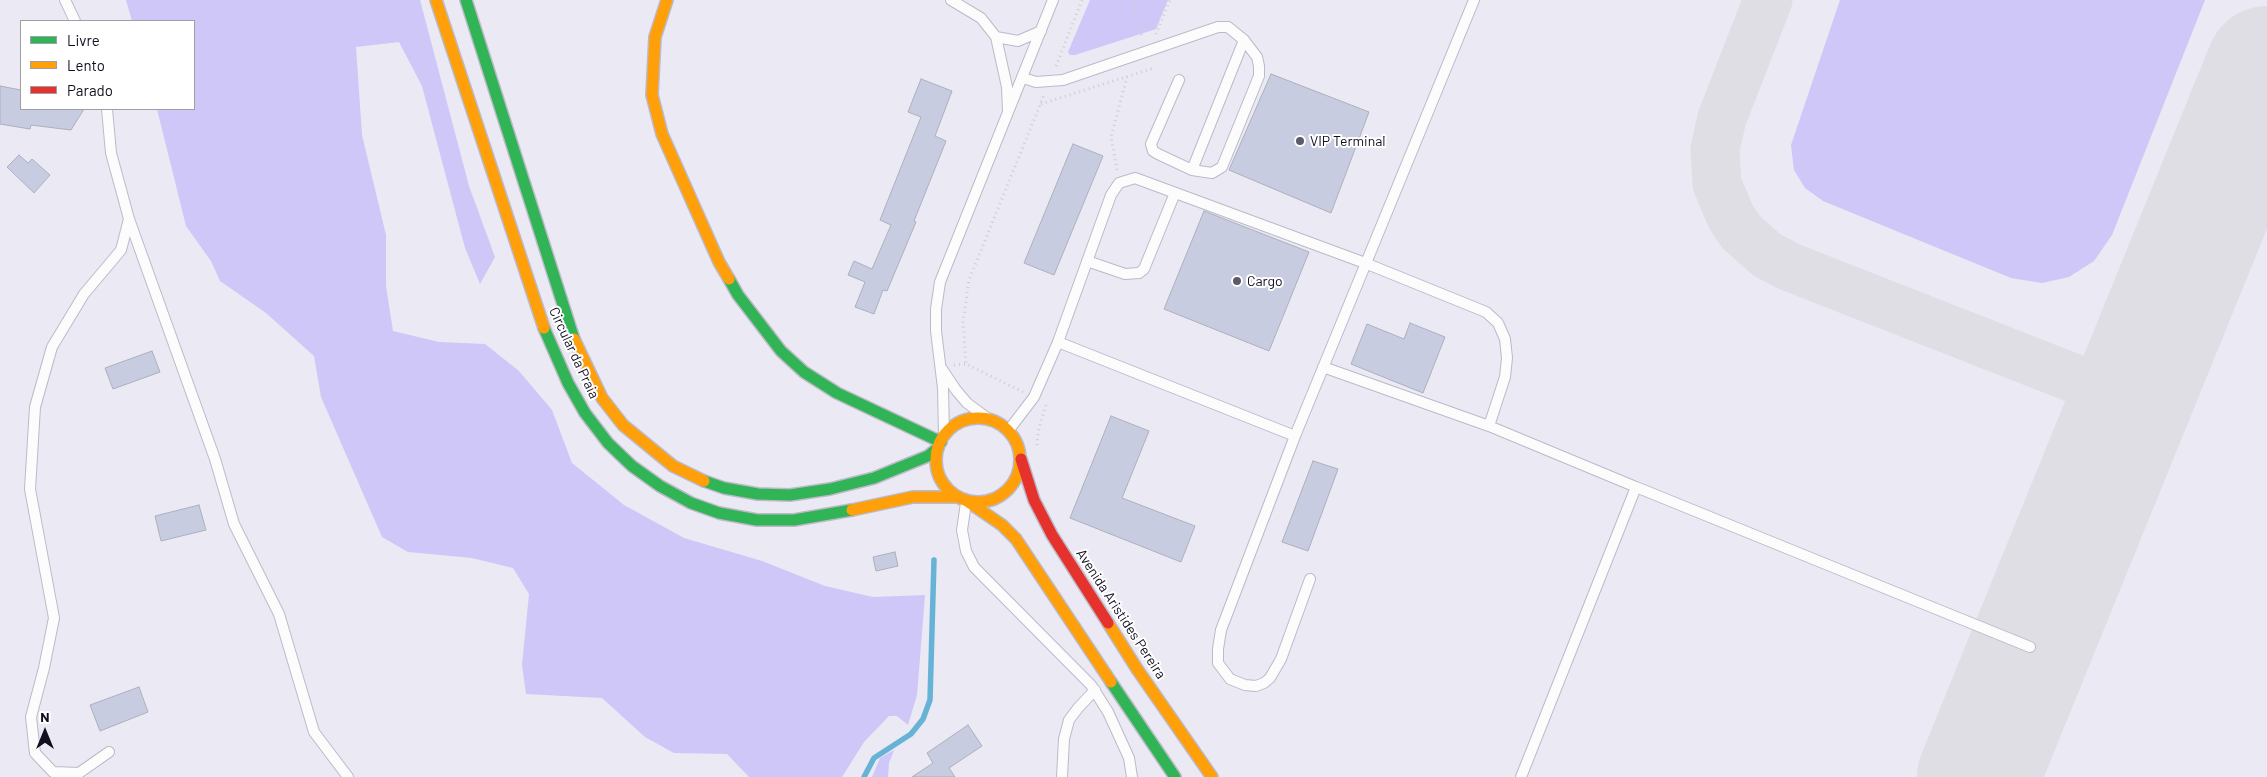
<!DOCTYPE html>
<html>
<head>
<meta charset="utf-8">
<style>
  body { margin:0 }
  #map { position:relative; width:2267px; height:777px; overflow:hidden; background:#eae9f4; font-family:Barlow,sans-serif }
  canvas { display:block }
  .legend { position:absolute; left:20px; top:20px; width:175px; height:90px; box-sizing:border-box; background:#fff; border:1px solid #a09fa5; margin:0; padding:6px 9px; list-style:none; font-size:15px; color:#110e1f }
  .legend li { display:flex; align-items:center; gap:10px; height:25px }
  .legend b { width:25px; border:1px solid #a09fa5 }
  .north { position:absolute; left:20px; top:707px; width:50px; height:50px; -webkit-text-stroke:4px #fff; paint-order:stroke; rotate:0deg; font-size:14px; font-weight:700; line-height:20px; text-align:center; color:#110e1f }
  .north::after { content:''; display:block; margin:auto; width:18px; height:22px; background:#110e1f; clip-path:polygon(50% 0,100% 100%,50% 72%,0 100%) }
</style>
</head>
<body>
<div id="map">
<canvas width="2267" height="777"></canvas>
<ul class="legend">
<li><b style="height:6px;background:#30b455"></b>Livre</li>
<li><b style="height:6px;background:#ff9f0a"></b>Lento</li>
<li><b style="height:6px;background:#e5322d"></b>Parado</li>
</ul>
<div class="north">N</div>
</div>
<script>
const c = document.querySelector('canvas').getContext('2d');
c.lineJoin = 'round';
function fillPath(path, color) { c.fillStyle = color; c.fill(path, 'evenodd'); }
const poly = rows => new Path2D(rows.map(r => 'M' + r).join(''));
function strokePath(path, color, width, dash) { c.strokeStyle = color; c.lineWidth = width; c.lineCap = dash ? 'butt' : 'round'; c.setLineDash(dash || []); c.stroke(path); }
function write(font, color, halo, rows, align = 'center') {
  c.font = font + ' Barlow,sans-serif'; c.lineWidth = 4; c.setLineDash([]); c.textBaseline = 'middle'; c.strokeStyle = halo; c.fillStyle = color; for (const [text, x, y, turn = 0] of rows) {
    c.save(); c.translate(x, y); c.rotate((+turn || 0) * Math.PI / 180); c.textAlign = isNaN(turn) ? turn : align; if (halo) c.strokeText(text, 0, 0); c.fillText(text, 0, 0); c.restore();
  }
}
fillPath(poly([
  [126,0,420,0,469,186,495,257,480,284,465,248,422,86,399,42,356,47,362,135,386,235,386,286,393,331,439,342,485,344,519,371,552,410,572,463,624,505,684,538,762,561,825,586,873,597,925,595,917,695,908,725,897,716,889,716,864,742,842,777,749,777,727,754,674,753,645,737,602,698,526,694,522,665,529,594,513,568,472,558,408,552,382,537,321,397,314,356,266,313,220,281,211,261,186,226,157,109,194,109,194,21,132,21],
  [1090,0,1168,0,1156,29,1075,55,1070,55,1068,52],
  [1840,0,2205,0,2112,235,2094,261,2069,277,2042,283,2011,278,1823,201,1805,188,1794,170,1791,145],
  [894,750,889,763,888,777,872,777,880,758]
]), '#cec7f8');
strokePath(poly([
  [864,777,874,758,911,734,923,719,930,700,934,560]
]), '#67b3d6', 5.5);
strokePath(poly([
  [1768,0,1722,118,1715,149,1717,184,1731,217,1741,232,1767,255,1790,267,2132,401]
]), '#dedee4', 49);
strokePath(poly([
  [1978,777,2267,67]
]), '#dedee4', 122);
const building = poly([
  [1271,74,1369,112,1331,213,1229,170,1271,74],
  [921,79,952,91,935,136,946,141,914,221,916,222,887,291,883,290,874,314,855,307,865,282,848,275,854,261,872,269,891,225,880,220,921,117,908,112,921,79],
  [0,86,21,90,21,109,84,109,71,130,31,125,30,129,0,124,0,86],
  [1073,144,1103,156,1054,275,1024,263,1073,144],
  [19,155,28,163,32,159,50,175,34,193,7,167,19,155],
  [1204,211,1309,252,1269,351,1164,309,1204,211],
  [1410,323,1445,337,1423,393,1351,364,1367,324,1404,339,1410,323],
  [152,351,160,372,113,389,105,368,152,351],
  [1111,416,1149,431,1122,498,1195,526,1181,562,1070,518,1111,416],
  [1313,461,1338,469,1308,551,1282,542,1313,461],
  [199,505,206,530,161,541,155,516,199,505],
  [895,552,898,566,876,571,873,557,895,552],
  [139,687,148,712,100,731,90,705,139,687],
  [968,725,982,746,949,768,955,777,912,777,933,763,927,753,968,725]
]);
fillPath(building, '#c8cce0');
strokePath(building, '#acafbc', 1);
const lane = poly([
  [65,0,75,21],
  [951,0,981,18,996,37,1007,87,1008,110],
  [996,37,1018,41,1041,31],
  [1023,78,1036,82,1063,80,1218,27,1228,27,1244,40,1257,57,1259,66,1259,76,1222,167,1212,173,1192,170,1244,40],
  [1179,80,1151,144,1153,151,1158,154,1192,170],
  [107,109,111,153,129,219,121,250,84,294,52,347,35,407,30,489,54,618,44,668,31,717,35,753,53,772,79,773,109,752],
  [129,219,215,459,234,524,279,614,314,732,348,777],
  [1087,261,1125,274,1139,273,1144,269,1175,193],
  [1058,342,1295,436],
  [1323,367,1489,426,1636,487],
  [942,369,956,390,967,403,990,420],
  [1008,431,1034,397,1058,342,1111,195,1119,183,1135,178,1365,263,1486,312,1498,323,1505,339,1507,358,1505,377,1489,426],
  [944,435,943,388,936,331,936,309,940,282,1053,0],
  [966,503,962,530,966,551,974,567,1091,685,1108,712,1129,758,1132,777],
  [1310,579,1281,659,1270,678,1264,683,1256,686,1245,685,1230,679,1218,663,1218,649,1221,630,1295,436,1474,0],
  [1062,777,1064,739,1069,720,1078,708,1095,690],
  [1521,777,1636,487,2030,647]
]);
const fast = poly([
  [466,0,574,339],
  [729,279,738,295,781,351,804,372,837,393,941,442],
  [544,328,568,383,585,413,608,443,632,466,660,486,691,503,719,513,757,520,794,520,852,510],
  [704,481,724,488,758,494,790,495,830,489,874,478,928,456,938,448],
  [1111,682,1175,777]
]);
const slow = poly([
  [436,0,544,328],
  [667,0,655,37,652,95,662,134,719,262,729,279],
  [574,339,602,398,623,425,673,466,704,481],
  '936 460a42 42 0 1 1 84 0a42 42 0 1 1-84 0Z',
  [967,501,1002,525,1016,539,1111,682],
  [852,510,913,497,956,497],
  [1108,623,1137,669,1212,777]
]);
const jam = poly([
  [1021,459,1034,500,1052,535,1108,623]
]);
strokePath(lane, '#bcbac8', 12);
strokePath(fast, '#bcbac8', 14);
strokePath(slow, '#bcbac8', 14);
strokePath(jam, '#bcbac8', 14);
strokePath(poly([
  [1133,0,1142,38],
  [1156,34,1170,0],
  [1056,66,1082,0],
  [1041,104,1154,68],
  [1117,170,1111,137,1127,77],
  [954,365,966,364],
  [1023,392,966,364,963,322,969,280,1044,95],
  [1037,445,1038,432,1046,405]
]), '#cecdd1', 3, [1, 4]);
strokePath(lane, '#fcfcfd', 10);
strokePath(fast, '#30b455', 11);
strokePath(slow, '#ff9f0a', 11);
strokePath(jam, '#e5322d', 11);
for (const [x, y, r, color] of [
  [1300,141,5,"#5d5b6a"],
  [1237,281,5,"#5d5b6a"]
]) { const dot = new Path2D(); dot.arc(x, y, r, 0, 2 * Math.PI); c.fillStyle = color; c.fill(dot); strokePath(dot, '#fff', 2); }
write('14px', '#110e1f', '#fff', [
  ["VIP Terminal",1310,141],
  ["Cargo",1247,281]
], 'left');
write('14px', '#110e1f', '#fff', [
  ["Circular da Praia",574,353,65],
  ["Avenida Aristides Pereira",1121,614,57]
]);
</script>
</body>
</html>
